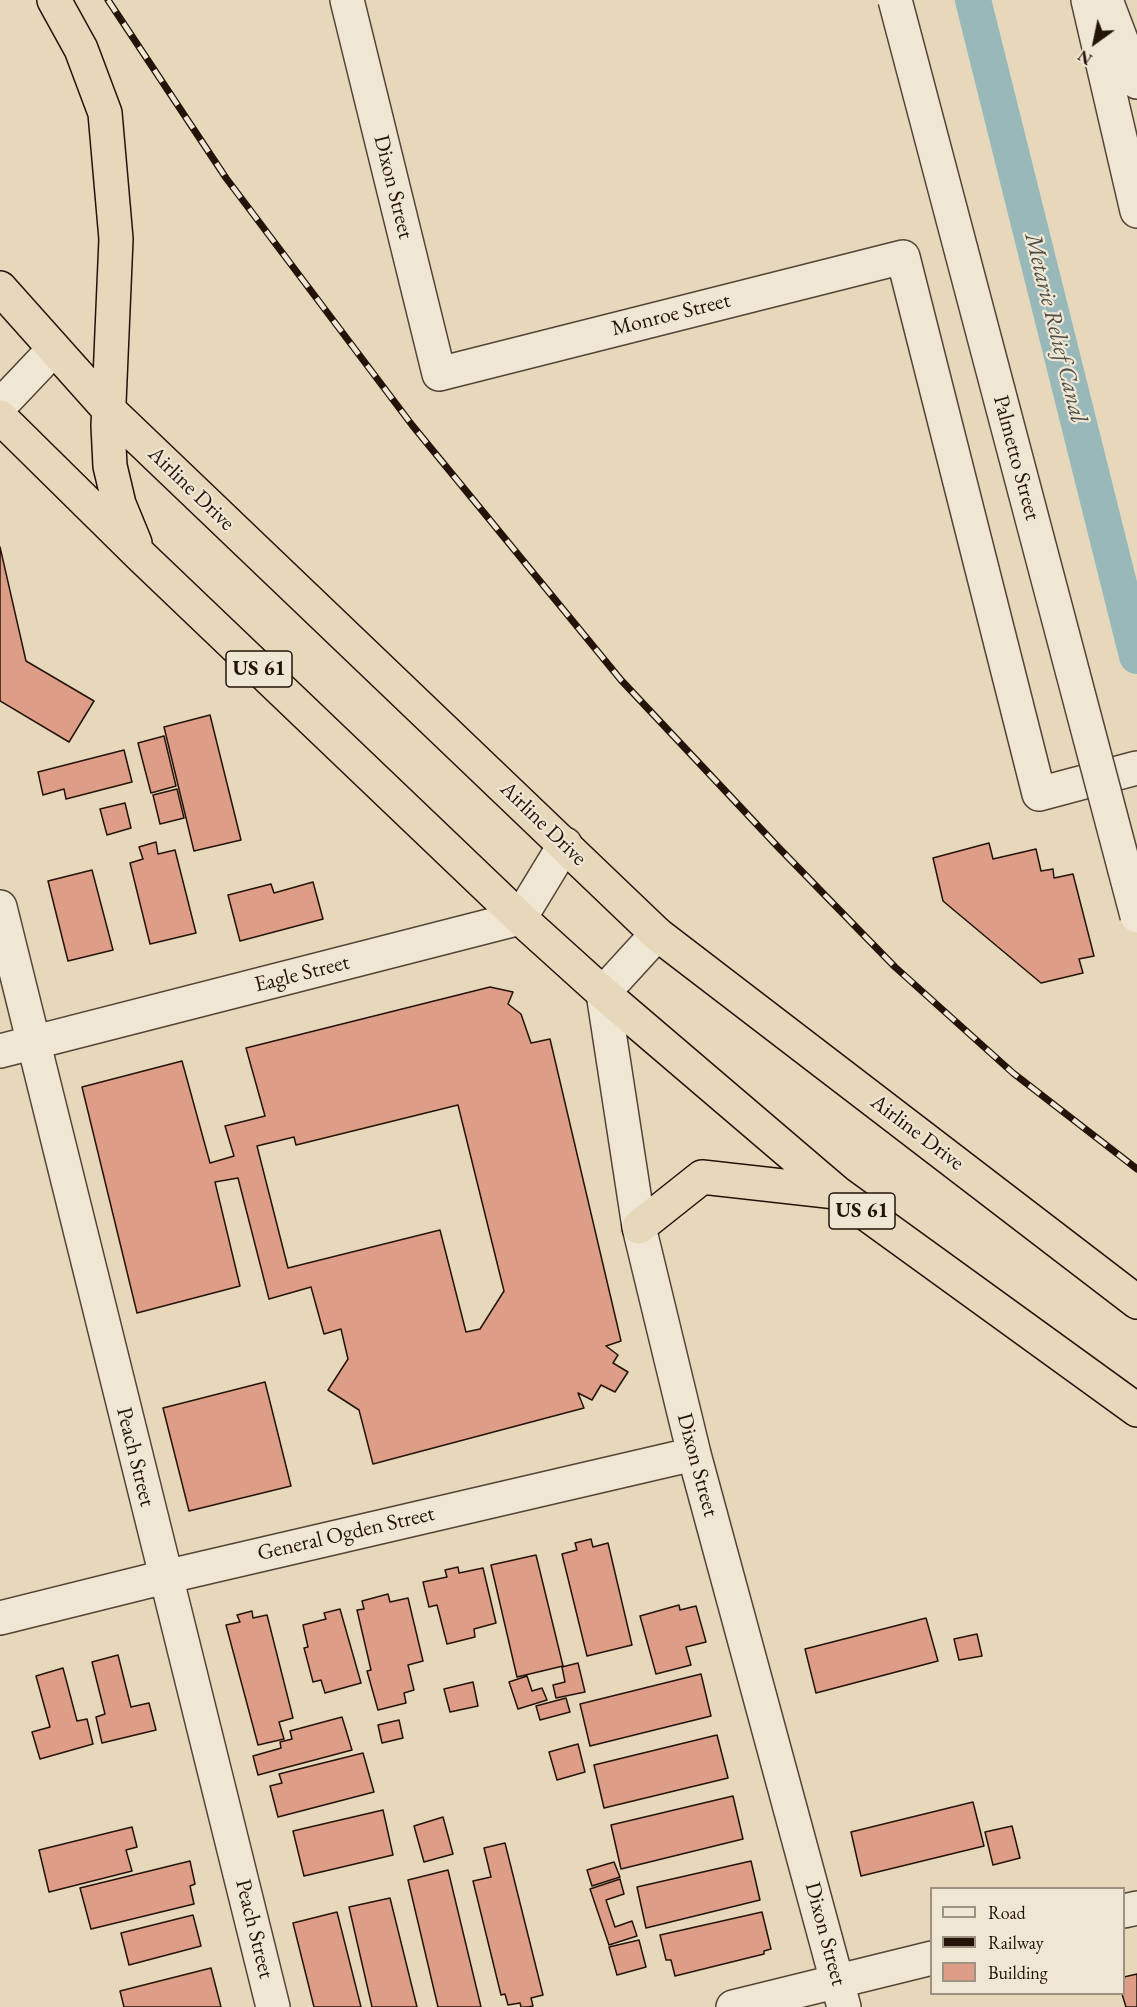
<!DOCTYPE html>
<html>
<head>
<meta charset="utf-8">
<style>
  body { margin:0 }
  #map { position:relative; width:1137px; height:2007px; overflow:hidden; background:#e7d8bc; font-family:"EB Garamond",serif }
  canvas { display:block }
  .legend { position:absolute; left:930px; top:1887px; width:195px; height:108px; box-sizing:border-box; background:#efe6d3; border:2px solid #9d9282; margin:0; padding:8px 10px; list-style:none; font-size:18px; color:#231309 }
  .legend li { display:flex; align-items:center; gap:12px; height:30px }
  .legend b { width:30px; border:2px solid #9d9282 }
  .north { position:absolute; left:1065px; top:12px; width:60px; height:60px; -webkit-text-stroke:4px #efe6d3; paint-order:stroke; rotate:213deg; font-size:16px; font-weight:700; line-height:24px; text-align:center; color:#231309 }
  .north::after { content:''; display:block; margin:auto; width:21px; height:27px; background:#231309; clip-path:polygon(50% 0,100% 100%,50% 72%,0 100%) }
</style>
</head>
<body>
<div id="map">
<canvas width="1137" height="2007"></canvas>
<ul class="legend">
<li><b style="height:8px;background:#efe6d3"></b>Road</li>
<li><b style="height:8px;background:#231309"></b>Railway</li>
<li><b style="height:16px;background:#de9d86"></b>Building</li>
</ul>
<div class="north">N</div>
</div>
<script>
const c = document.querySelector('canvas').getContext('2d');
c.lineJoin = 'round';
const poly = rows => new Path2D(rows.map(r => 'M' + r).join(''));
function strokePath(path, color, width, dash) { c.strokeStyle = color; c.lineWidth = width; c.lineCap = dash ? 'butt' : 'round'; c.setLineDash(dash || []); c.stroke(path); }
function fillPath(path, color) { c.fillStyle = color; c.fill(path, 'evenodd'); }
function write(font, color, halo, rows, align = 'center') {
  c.font = font + ' "EB Garamond",serif'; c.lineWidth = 4.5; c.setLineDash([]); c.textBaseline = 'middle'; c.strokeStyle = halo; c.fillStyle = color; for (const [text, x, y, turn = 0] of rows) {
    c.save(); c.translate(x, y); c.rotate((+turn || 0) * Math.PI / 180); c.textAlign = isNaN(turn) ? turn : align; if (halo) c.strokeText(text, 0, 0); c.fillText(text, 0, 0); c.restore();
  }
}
strokePath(poly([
  [973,0,1137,656]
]), '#99b8b9', 36);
const building = poly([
  [0,547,26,661,94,701,69,742,0,701,0,547],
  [210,715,241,840,194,851,164,727,210,715],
  [164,736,176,786,151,793,138,743,164,736],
  [124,750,132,782,66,799,64,789,43,795,38,772,124,750],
  [177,789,184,818,160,824,153,795,177,789],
  [125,803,131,828,107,835,100,809,125,803],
  [156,842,158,854,175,850,196,933,150,944,130,863,143,859,139,847,156,842],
  [989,843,993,859,1036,849,1041,871,1053,869,1054,878,1073,874,1094,956,1079,959,1083,973,1041,983,943,901,933,858,989,843],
  [92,870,113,950,68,961,48,881,92,870],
  [313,882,323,919,240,941,228,895,271,884,274,893,313,882],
  [490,987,513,992,508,1004,521,1014,531,1043,550,1039,621,1341,606,1346,618,1355,613,1363,628,1372,615,1392,601,1385,592,1400,578,1393,584,1408,373,1464,359,1410,328,1390,348,1359,341,1329,324,1334,311,1287,269,1299,238,1178,215,1182,240,1286,137,1313,82,1087,182,1061,210,1163,234,1156,225,1126,265,1116,246,1048,490,987],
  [458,1105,504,1291,480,1329,466,1332,440,1230,288,1268,257,1146,294,1137,296,1145,458,1105],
  [265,1382,291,1486,189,1511,163,1408,265,1382],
  [591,1539,593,1547,608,1543,632,1645,587,1656,562,1554,577,1550,575,1543,591,1539],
  [536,1555,563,1666,517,1677,491,1565,536,1555],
  [458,1567,459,1573,483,1568,496,1623,474,1629,475,1637,447,1644,437,1605,429,1607,423,1582,447,1577,445,1570,458,1567],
  [388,1594,390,1602,408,1598,423,1661,408,1665,414,1690,404,1693,406,1703,378,1710,367,1671,371,1670,357,1610,364,1609,362,1601,388,1594],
  [679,1605,680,1610,696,1606,706,1642,686,1647,691,1665,656,1674,640,1616,679,1605],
  [340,1609,361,1683,325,1693,321,1680,313,1682,304,1648,308,1647,303,1625,326,1619,324,1613,340,1609],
  [252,1611,253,1618,267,1615,293,1718,279,1722,284,1739,258,1745,226,1625,240,1622,237,1615,252,1611],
  [926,1618,938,1661,816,1693,805,1649,926,1618],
  [977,1634,982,1656,959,1660,954,1639,977,1634],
  [118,1655,131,1707,149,1703,156,1730,102,1743,96,1717,105,1714,92,1662,118,1655],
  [578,1663,585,1692,556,1698,553,1685,565,1682,562,1667,578,1663],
  [63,1668,77,1721,87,1719,93,1744,40,1759,32,1732,50,1727,36,1676,63,1668],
  [701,1674,711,1716,590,1746,580,1704,701,1674],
  [527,1676,532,1691,542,1688,547,1700,518,1709,509,1682,527,1676],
  [473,1682,478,1706,450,1712,444,1689,473,1682],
  [566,1698,570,1712,540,1720,536,1706,566,1698],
  [342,1717,352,1750,258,1775,253,1756,281,1748,280,1742,292,1739,290,1731,342,1717],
  [399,1720,403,1738,382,1743,378,1725,399,1720],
  [717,1735,728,1778,604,1808,594,1765,717,1735],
  [578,1744,585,1772,557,1780,549,1752,578,1744],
  [363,1753,374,1792,278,1817,270,1786,282,1783,279,1774,363,1753],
  [733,1796,743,1839,621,1869,611,1825,733,1796],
  [973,1802,984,1846,861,1876,851,1832,973,1802],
  [383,1810,393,1855,304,1876,293,1831,383,1810],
  [443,1817,453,1854,424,1862,414,1826,443,1817],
  [1012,1826,1020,1858,993,1865,985,1832,1012,1826],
  [132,1827,137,1847,126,1850,132,1871,49,1892,39,1850,132,1827],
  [505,1843,543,1995,531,1998,533,2006,528,2007,521,2007,520,2003,508,2005,505,1994,501,1995,473,1881,491,1877,484,1848,505,1843],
  [190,1861,195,1884,190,1886,194,1904,91,1929,80,1888,190,1861],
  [751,1861,760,1900,646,1928,637,1887,751,1861],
  [614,1862,620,1877,592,1886,587,1870,614,1862],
  [448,1870,481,2007,438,2007,408,1880,448,1870],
  [620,1879,624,1894,606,1900,615,1927,632,1921,637,1936,609,1945,590,1889,620,1879],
  [390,1898,417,2007,372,2007,349,1907,390,1898],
  [337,1912,361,2007,314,2007,293,1923,337,1912],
  [762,1912,771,1949,764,1951,764,1954,675,1976,671,1960,666,1960,660,1935,762,1912],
  [193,1915,201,1946,129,1965,121,1933,193,1915],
  [639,1940,646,1967,617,1975,609,1947,639,1940],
  [211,1968,221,2007,124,2007,120,1991,211,1968],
  [1137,1974,1137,2007,1126,2007,1122,1994,1124,1977,1137,1974]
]);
fillPath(building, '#de9d86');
strokePath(building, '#231309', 1.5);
const minor = poly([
  [347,0,439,374,903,257,1039,794,1137,768],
  [1088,0,1137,211],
  [1106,0,1137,82],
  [0,406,53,350],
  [0,907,273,2007],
  [657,934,603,993,639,1227,694,1454,844,2007],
  [0,1051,520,918,565,844],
  [0,1618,165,1577,694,1454],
  [1124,1911,1137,1908],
  [733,2007,932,1958]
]);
const highway = poly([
  [54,0,81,49,105,113,116,239,108,426,110,466,119,504,135,543],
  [0,288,109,410,657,934,1137,1302],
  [0,417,141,556,520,918,603,993,836,1192,1137,1410],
  [639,1227,702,1177,836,1192]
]);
strokePath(minor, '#544436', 36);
strokePath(highway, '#231309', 36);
strokePath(minor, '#efe6d3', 33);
strokePath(highway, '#e7d8bc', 33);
const rail = poly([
  [108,0,226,178,412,425,621,680,778,847,895,967,1013,1073,1137,1169]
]);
strokePath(rail, '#231309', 7);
strokePath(rail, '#efe6d3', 4.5, [14]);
const minorBridge = poly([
  [895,0,1137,916]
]);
strokePath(minorBridge, '#544436', 36, []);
strokePath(minorBridge, '#efe6d3', 33);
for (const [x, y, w] of [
  [259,669,66],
  [862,1211,66]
]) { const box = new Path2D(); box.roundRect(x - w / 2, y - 18, w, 36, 4.5); c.fillStyle = '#efe6d3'; c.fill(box); strokePath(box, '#231309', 1.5); }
write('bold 21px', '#231309', null, [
  ["US 61",259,669],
  ["US 61",862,1211]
]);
write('22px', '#231309', '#efe6d3', [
  ["Dixon Street",393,187,76],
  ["Monroe Street",671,315,-14],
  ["Palmetto Street",1016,458,75],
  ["Airline Drive",191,489,44],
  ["Airline Drive",543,824,44],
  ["Eagle Street",302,974,-14],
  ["Airline Drive",917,1133,37],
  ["Peach Street",135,1457,76],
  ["Dixon Street",697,1465,75],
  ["General Ogden Street",346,1534,-13],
  ["Peach Street",254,1929,76],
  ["Dixon Street",825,1934,75]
]);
write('italic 24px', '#4c4d47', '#efe6d3', [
  ["Metarie Relief Canal",1055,328,76]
]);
</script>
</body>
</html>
